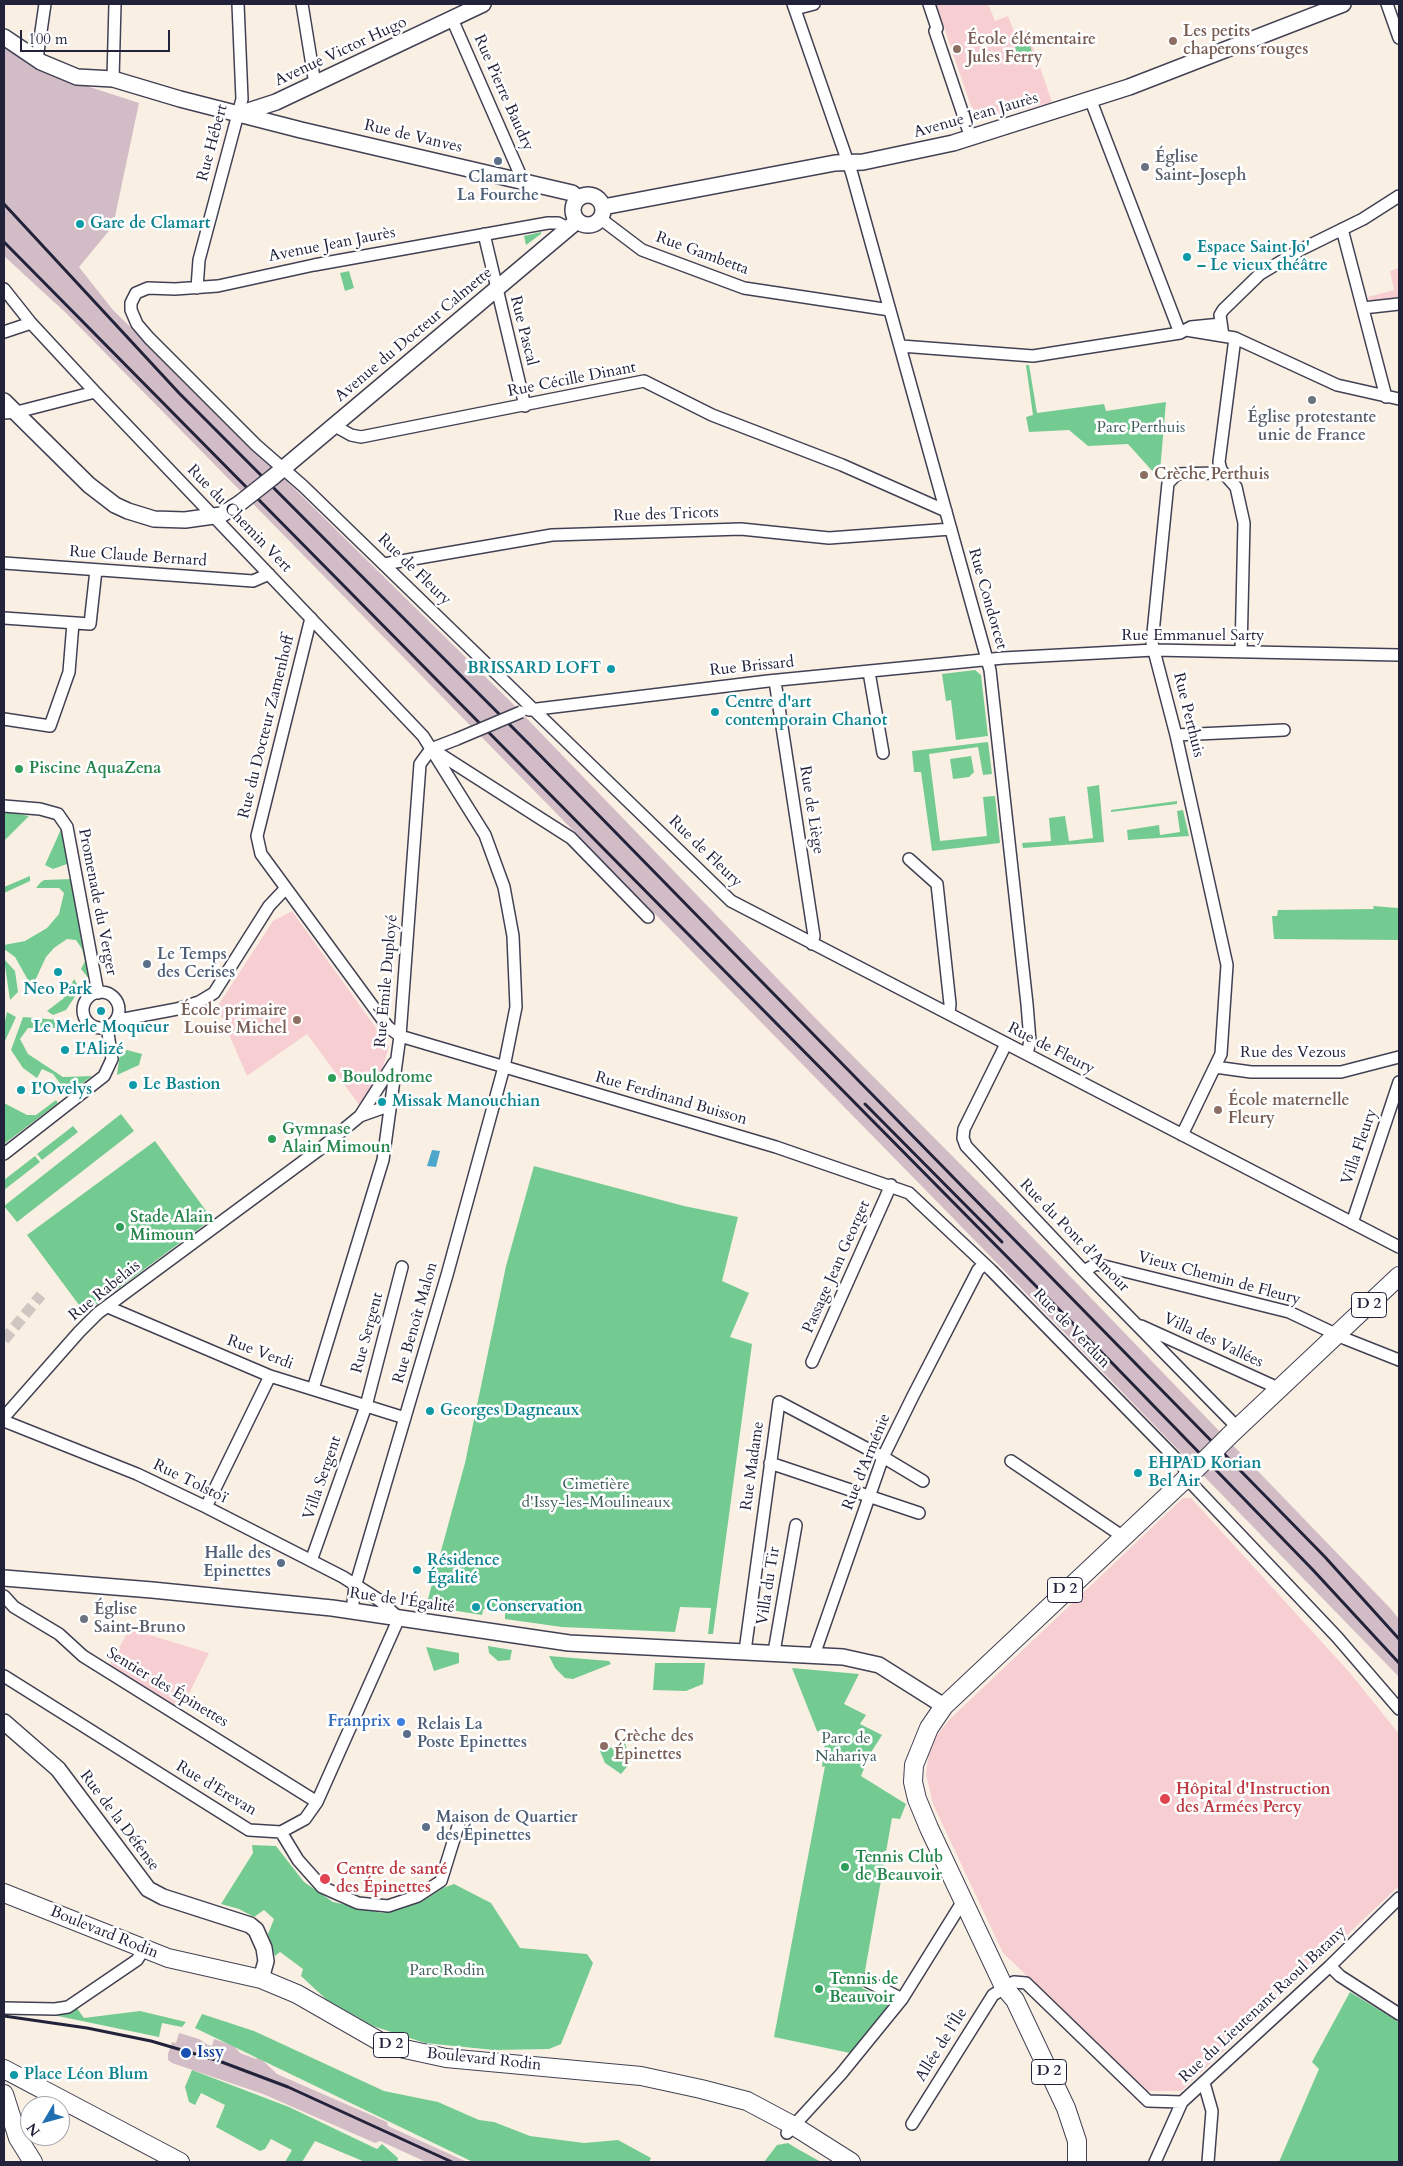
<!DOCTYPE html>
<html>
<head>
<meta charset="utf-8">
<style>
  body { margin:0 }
  #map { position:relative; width:1403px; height:2166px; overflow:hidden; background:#faefe3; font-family:Cardo,serif }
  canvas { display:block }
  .frame { position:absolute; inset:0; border:5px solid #22223b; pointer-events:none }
  .north { position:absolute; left:20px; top:2096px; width:50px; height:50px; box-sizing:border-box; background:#fff; border:1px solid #a7a7b1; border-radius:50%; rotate:233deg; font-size:14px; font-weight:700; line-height:20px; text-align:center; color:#22223b }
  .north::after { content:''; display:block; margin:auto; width:18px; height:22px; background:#1f6fb2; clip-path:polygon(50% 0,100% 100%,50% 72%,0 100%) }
  .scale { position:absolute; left:20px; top:30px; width:150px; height:22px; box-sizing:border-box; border:2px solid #22223b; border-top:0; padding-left:6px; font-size:15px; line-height:18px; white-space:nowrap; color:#22223b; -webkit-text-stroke:4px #fff; paint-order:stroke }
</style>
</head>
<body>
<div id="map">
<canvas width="1403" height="2166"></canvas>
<div class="frame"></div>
<div class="north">N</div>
<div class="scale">100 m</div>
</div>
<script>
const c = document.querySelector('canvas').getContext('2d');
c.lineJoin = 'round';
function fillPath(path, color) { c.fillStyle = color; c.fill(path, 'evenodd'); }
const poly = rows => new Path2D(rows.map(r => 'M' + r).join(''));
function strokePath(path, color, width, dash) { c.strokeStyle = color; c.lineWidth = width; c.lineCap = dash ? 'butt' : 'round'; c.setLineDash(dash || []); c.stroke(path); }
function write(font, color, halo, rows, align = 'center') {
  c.font = font + ' Cardo,serif'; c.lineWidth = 5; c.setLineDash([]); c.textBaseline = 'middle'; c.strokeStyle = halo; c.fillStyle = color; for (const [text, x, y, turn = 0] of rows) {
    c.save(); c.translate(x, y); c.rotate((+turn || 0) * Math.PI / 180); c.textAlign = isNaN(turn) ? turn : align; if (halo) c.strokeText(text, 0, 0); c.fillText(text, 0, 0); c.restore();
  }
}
fillPath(poly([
  [936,4,988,4,995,21,1008,16,1015,34,1027,30,1052,102,979,121,975,118],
  [1399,268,1399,303,1370,302,1368,297,1394,290,1390,271],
  [292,911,389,1046,382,1070,360,1106,307,1034,247,1076,217,1007,273,921],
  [1183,1498,1191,1498,1350,1673,1399,1734,1399,1886,1181,2091,1148,2091,1003,1953,933,1804,926,1774,929,1752,934,1739,949,1720],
  [131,1626,143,1633,209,1653,181,1710,120,1673,110,1664]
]), '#f7cfd2');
fillPath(poly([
  [4,47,47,73,139,103,113,226,79,267,113,310,511,702,824,1027,1006,1210,1390,1608,1399,1619,1399,1677,953,1218,66,313,4,256],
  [179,2033,199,2039,208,2045,212,2046,214,2039,234,2046,240,2053,256,2059,259,2057,277,2074,387,2122,388,2126,467,2162,426,2162,380,2141,375,2143,263,2094,172,2063,168,2060,168,2054,172,2042,176,2043]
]), '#d2bdc6');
fillPath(poly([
  [1029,42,1034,59,1027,62,1023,51,1017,53,1015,47],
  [541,232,541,234,526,245,524,236],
  [349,271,354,288,345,291,340,273],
  [1026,365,1029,365,1037,413,1104,404,1106,411,1166,402,1160,471,1154,473,1128,444,1088,446,1069,430,1029,432,1026,417,1033,415],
  [975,670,981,675,988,736,956,740,951,700,946,701,942,674],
  [988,742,992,774,983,775,978,747,929,754,940,841,987,836,983,797,995,796,1000,843,932,851,921,772,914,772,912,751],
  [971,756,974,772,969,777,953,779,950,759],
  [1099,785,1104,842,1023,848,1022,843,1051,841,1049,818,1065,816,1069,841,1093,838,1087,787],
  [1177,801,1177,804,1111,812,1111,810],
  [1183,810,1189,836,1128,840,1127,830,1159,825,1160,835,1180,832,1177,811],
  [4,811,29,816,4,841],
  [62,827,67,864,53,869,45,865],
  [30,876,30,881,4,893,4,887],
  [72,879,90,980,81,969,85,961,82,949,76,940,67,939,54,948,46,957,32,987,15,957,4,949,4,945,25,941,47,928,59,914,64,893,59,888,36,888,40,883,44,880],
  [1373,906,1398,908,1399,940,1274,939,1272,916,1277,916,1278,910,1374,909],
  [4,959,15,971,18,992,10,1000],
  [74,979,80,989,66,1010,53,1015,47,1011,64,998],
  [7,1012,16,1017,4,1043,4,1026],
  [23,1017,59,1020,66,1028,28,1028,20,1039,28,1054,63,1077,92,1076,68,1094,53,1074,42,1069,37,1078,23,1068,11,1050],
  [127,1050,142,1054,139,1065,117,1075,120,1053],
  [56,1100,58,1103,4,1144,4,1103,27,1115,36,1115],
  [121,1114,134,1131,17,1222,4,1206],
  [73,1126,78,1132,42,1160,37,1154],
  [155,1141,212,1219,85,1313,27,1235],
  [35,1156,40,1162,4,1190,4,1180],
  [534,1166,684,1206,738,1217,722,1281,749,1293,730,1337,752,1344,713,1634,708,1634,711,1608,680,1607,675,1632,562,1627,505,1619,505,1613,502,1609,488,1607,483,1610,482,1615,426,1606,465,1463,506,1266],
  [488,1646,512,1650,510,1660,498,1661,489,1653],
  [426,1647,459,1653,459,1663,434,1671],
  [549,1656,609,1661,611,1664,573,1679,565,1678,555,1668],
  [655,1663,705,1663,703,1684,686,1691,653,1690],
  [792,1668,859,1674,844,1704,866,1715,860,1724,882,1735,870,1754,861,1776,906,1804,900,1819,892,1818,862,1988,886,1998,888,2006,850,2053,774,2037,825,1766,822,1767,826,1734,817,1731],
  [625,1743,631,1762,621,1774,605,1763,600,1751],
  [252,1845,276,1846,304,1882,333,1902,382,1913,421,1902,443,1888,454,1884,491,1903,520,1948,587,1954,593,1963,561,2044,549,2049,494,2050,425,2043,373,2026,327,2000,301,1976,303,1969,280,1952,275,1956,268,1934,274,1919,264,1910,254,1917,239,1909,221,1904,253,1853],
  [1350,1992,1399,2022,1399,2162,1279,2162,1319,2069,1312,2062],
  [76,2007,84,2018,140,2011,186,2022,182,2027,162,2023,159,2037,53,2015],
  [202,2014,254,2031,384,2091,438,2102,479,2120,494,2122,530,2136,584,2143,618,2140,651,2158,649,2162,473,2162,195,2028],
  [192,2070,289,2107,377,2149,382,2144,398,2158,397,2162,365,2162,315,2141,302,2162,285,2162,292,2150,271,2139,265,2149,260,2151,216,2127,225,2105,201,2093,195,2105,189,2102,185,2087],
  [788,2143,796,2148,821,2162,764,2162,777,2145]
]), '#74cb91');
fillPath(poly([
  [432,1150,440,1151,436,1167,427,1166]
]), '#4ca7ca');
strokePath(poly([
  [4,1340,41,1295]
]), '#cfc6c1', 11, [11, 5.5]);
const street = poly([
  [302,4,315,84],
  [793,4,852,174,990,670,1027,1004,1030,1041,1027,1054],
  [929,4,937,28,935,31,971,138],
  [1387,4,1399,38],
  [795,9,814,4],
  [452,19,523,181],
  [37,59,45,4],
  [113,79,115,4],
  [1091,101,1180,333],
  [601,219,642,250,744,288,890,310],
  [568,228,558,223,548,223,314,265,218,286,175,289,148,288,136,293,131,303,131,310,137,324,149,338,256,445,303,486,731,901,1399,1247],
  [1342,229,1386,397],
  [484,234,525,406],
  [197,288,199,260,242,99,238,4],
  [4,289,31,323,95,392,423,736,485,835,504,887,513,936,516,1007,504,1067,447,1275,355,1587,352,1611],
  [1363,308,1399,304],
  [1186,330,1235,338,1337,385,1399,399],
  [4,332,31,323],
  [1223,336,1220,315,1223,310,1260,274,1302,249,1363,219,1399,196],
  [1235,338,1219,462,1221,470,1236,487,1244,523,1241,652],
  [901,346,1033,356,1180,333,1191,327,1221,324],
  [4,413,17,412,95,392],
  [333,425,351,435,361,437,644,381,712,415,842,465,946,511],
  [4,563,253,581,269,574],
  [384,564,552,535,741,529,829,538,951,529],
  [4,618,90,624,96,570],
  [311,618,257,836,261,854,388,1027,400,1036,776,1147,909,1193,991,1270,1182,1465,1193,1485,1337,1637,1399,1709],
  [869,672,883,753],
  [775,681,814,936,812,944],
  [529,710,768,681,1003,658,1154,650,1399,655],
  [4,719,50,726,69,672,73,623],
  [1176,735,1284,730],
  [431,749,457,739],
  [435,751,571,838,648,917],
  [4,806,40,809,58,814,67,827,98,993],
  [909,859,937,884,950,1004,949,1014],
  '83 1010a18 18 0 1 1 36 0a18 18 0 1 1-36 0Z',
  [117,1018,124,1019,177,1009,199,1002,214,993,269,906,286,888],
  [1006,1044,964,1129,963,1138,966,1146,1084,1271,1233,1423,1236,1430],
  [1215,1067,1251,1072,1341,1072,1399,1057],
  [360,1116,391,1105],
  [1182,1135,1221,1054,1227,965,1176,735,1152,643,1168,483,1177,474,1215,473,1221,470],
  [4,1154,104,1076,112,1059,107,1027],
  [1352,1223,1399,1082],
  [1084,1271,1096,1264,1289,1312,1346,1339,1399,1360],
  [108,1307,270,1376,405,1418],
  [1141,1326,1278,1388],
  [812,1362,891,1185],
  [313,1389,383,1160,400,1036,420,764,431,749],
  [4,1417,79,1332,98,1313,320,1149,360,1116,394,1063],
  [4,1421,137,1474,206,1507,343,1577,379,1600,399,1618,317,1802,305,1819,281,1832,249,1830,4,1676],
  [1011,1461,1122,1536],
  [770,1463,919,1513],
  [206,1507,270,1376],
  [311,1561,366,1406,402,1267],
  [4,1596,14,1607,59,1634,83,1656,317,1802],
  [745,1651,779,1402,883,1457,923,1481],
  [774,1652,796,1525],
  [814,1655,883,1457,913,1396,978,1270,984,1264],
  [281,1832,298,1860,322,1887,358,1903,388,1906,418,1896,441,1881,459,1823],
  [1330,1966,1340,1976,1399,2014],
  [865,1980,902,1999],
  [4,2008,55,2009,68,2007,137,1960,144,1949],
  [1204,2083,1212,2111,1208,2162],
  [912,2124,993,1995,1014,1982,1026,1983,1148,2101,1182,2102,1330,1966,1399,1898],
  [787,2133,841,2074,902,1999,963,1901],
  [1155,2162,1182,2102]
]);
const secondary = poly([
  [4,37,41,62,77,77,113,79,180,99,301,130,572,193,578,198],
  [239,114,276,102,483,4],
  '573 210a15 15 0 1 1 30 0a15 15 0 1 1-30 0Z',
  [603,207,835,163,863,162,953,143,1129,87,1343,4],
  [4,401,89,485,115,505,128,511,154,519,185,520,221,515,240,503],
  [273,477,577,221],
  [4,1578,152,1590,332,1608,569,1643,843,1657,879,1665,944,1706],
  [4,1722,58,1769,148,1889,163,1897,250,1925,256,1930,264,1948,266,1961,261,1979]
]);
const primary = poly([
  [1229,1436,1399,1276],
  [4,1893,168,1958,261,1979,297,1994,379,2041,400,2048,446,2058,641,2076,701,2089,747,2101,794,2126,851,2162],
  [4,2069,180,2162],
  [4,2094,18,2138,33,2162],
  [1077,2162,1077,2141,1066,2108,1015,2000,1004,1987,929,1828,917,1799,913,1782,914,1765,929,1728,944,1706,1197,1468]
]);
strokePath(street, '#424154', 14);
strokePath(secondary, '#424154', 18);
strokePath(primary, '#424154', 20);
strokePath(street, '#fff', 11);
strokePath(secondary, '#fff', 15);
strokePath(primary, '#fff', 18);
strokePath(poly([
  [4,204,179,393,529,744,1325,1557,1399,1639],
  [4,242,1115,1366,1313,1570,1399,1663],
  [865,1104,1002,1242],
  [4,2016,87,2028,151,2041,219,2061,288,2087,452,2162]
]), '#22223b', 3);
const streetBridge = poly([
  [457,739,521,712]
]);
const secondaryBridge = poly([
  [240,503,273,477]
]);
const primaryBridge = poly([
  [1197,1468,1229,1436]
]);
strokePath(streetBridge, '#424154', 14, []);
strokePath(secondaryBridge, '#424154', 18, []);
strokePath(primaryBridge, '#424154', 20, []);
strokePath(streetBridge, '#fff', 11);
strokePath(secondaryBridge, '#fff', 15);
strokePath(primaryBridge, '#fff', 18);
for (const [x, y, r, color] of [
  [1173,41,5,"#8d6e63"],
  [957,49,5,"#8d6e63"],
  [498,161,5,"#5c6f8a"],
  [1145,167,5,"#6b7280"],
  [80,224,5,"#0f9aa8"],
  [1187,257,5,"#0f9aa8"],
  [1312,400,5,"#6b7280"],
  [1144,475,5,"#8d6e63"],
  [611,669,5,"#0f9aa8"],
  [715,712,5,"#0f9aa8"],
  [19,769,5,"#2e9e5b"],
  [147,964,5,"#5c6f8a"],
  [58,972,5,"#0f9aa8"],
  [101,1011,5,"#0f9aa8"],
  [297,1020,5,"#8d6e63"],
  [65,1050,5,"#0f9aa8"],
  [332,1078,5,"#2e9e5b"],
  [133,1085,5,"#0f9aa8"],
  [21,1090,5,"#0f9aa8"],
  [382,1102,5,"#0f9aa8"],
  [1218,1110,5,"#8d6e63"],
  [272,1139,5,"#2e9e5b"],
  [120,1227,5,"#2e9e5b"],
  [430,1411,5,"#0f9aa8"],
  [1138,1473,5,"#0f9aa8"],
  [281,1563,5,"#5c6f8a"],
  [417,1570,5,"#0f9aa8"],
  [476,1607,5,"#0f9aa8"],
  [84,1619,5,"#6b7280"],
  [401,1722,5,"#3f7fe0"],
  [407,1734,5,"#5c6f8a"],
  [604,1746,5,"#8d6e63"],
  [1165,1799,6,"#e0444e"],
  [426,1827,5,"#5c6f8a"],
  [845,1867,5,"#2e9e5b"],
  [325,1879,6,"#e0444e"],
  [819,1989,5,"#2e9e5b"],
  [186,2053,6,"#1a4fb4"],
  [14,2075,5,"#0f9aa8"]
]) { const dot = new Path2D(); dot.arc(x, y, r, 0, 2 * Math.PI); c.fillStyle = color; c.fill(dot); strokePath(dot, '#fff', 2); }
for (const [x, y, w] of [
  [1369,1305,35],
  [1065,1590,35],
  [391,2045,35],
  [1049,2072,35]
]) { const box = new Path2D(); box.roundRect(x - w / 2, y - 12.5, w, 25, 4); c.fillStyle = '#fff'; c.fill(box); strokePath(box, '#22223b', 1); }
write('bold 15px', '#22223b', null, [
  ["D 2",1369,1305],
  ["D 2",1065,1590],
  ["D 2",391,2045],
  ["D 2",1049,2072]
]);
write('bold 16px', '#785e54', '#fff', [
  ["Les petits",1183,32],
  ["chaperons rouges",1183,50],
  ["École élémentaire",967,40],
  ["Jules Ferry",967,58],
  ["Crèche Perthuis",1154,475],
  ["École primaire",287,1011,"right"],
  ["Louise Michel",287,1029,"right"],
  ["École maternelle",1228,1101],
  ["Fleury",1228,1119],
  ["Crèche des",614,1737],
  ["Épinettes",614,1755]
], 'left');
write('16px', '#22223b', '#fff', [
  ["Avenue Victor Hugo",341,52,-25],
  ["Rue Pierre Baudry",503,93,66],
  ["Avenue Jean Jaurès",976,116,-16],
  ["Rue de Vanves",413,137,13],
  ["Rue Hébert",213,143,-75],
  ["Avenue Jean Jaurès",332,245,-11],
  ["Rue Gambetta",702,254,20],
  ["Rue Pascal",523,331,76],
  ["Avenue du Docteur Calmette",414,335,-40],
  ["Rue Cécille Dinant",572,380,-11],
  ["Rue des Tricots",666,515,-2],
  ["Rue du Chemin Vert",239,519,46],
  ["Rue Claude Bernard",138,557,4],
  ["Rue de Fleury",414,570,44],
  ["Rue Condorcet",987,599,74],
  ["Rue Emmanuel Sarty",1193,636],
  ["Rue Brissard",752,667,-6],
  ["Rue Perthuis",1188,715,76],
  ["Rue du Docteur Zamenhoff",267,727,-76],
  ["Rue de Liège",811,810,81],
  ["Rue de Fleury",705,852,44],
  ["Promenade du Verger",97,902,79],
  ["Rue Émile Duployé",387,981,-85],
  ["Rue de Fleury",1051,1049,27],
  ["Rue des Vezous",1293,1053],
  ["Rue Ferdinand Buisson",671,1099,16],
  ["Villa Fleury",1360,1147,-71],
  ["Rue du Pont d'Amour",1074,1236,46],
  ["Passage Jean Georget",837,1267,-66],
  ["Vieux Chemin de Fleury",1219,1279,15],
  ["Rue Rabelais",105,1291,-39],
  ["Rue Benoît Malon",416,1323,-74],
  ["Rue de Verdun",1071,1329,46],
  ["Rue Sergent",368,1333,-75],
  ["Villa des Vallées",1213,1341,25],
  ["Rue Verdi",260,1353,21],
  ["Rue d'Arménie",867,1462,-68],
  ["Rue Madame",753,1466,-82],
  ["Villa Sergent",323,1478,-71],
  ["Rue Tolstoï",190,1482,26],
  ["Villa du Tir",769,1586,-81],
  ["Rue de l'Égalité",402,1601,8],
  ["Sentier des Épinettes",167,1688,31],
  ["Rue d'Erevan",216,1789,31],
  ["Rue de la Défense",119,1821,53],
  ["Boulevard Rodin",104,1933,22],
  ["Rue du Lieutenant Raoul Batany",1263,2005,-43],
  ["Allée de l'Île",942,2045,-58],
  ["Boulevard Rodin",484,2060,6]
]);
write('bold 16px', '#5b616d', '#fff', [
  ["Église",1155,158],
  ["Saint-Joseph",1155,176],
  ["Église protestante",1312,418,"center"],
  ["unie de France",1312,436,"center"],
  ["Église",94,1610],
  ["Saint-Bruno",94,1628]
], 'left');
write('bold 16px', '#4e5e75', '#fff', [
  ["Clamart",498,178,"center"],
  ["La Fourche",498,196,"center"],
  ["Le Temps",157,955],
  ["des Cerises",157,973],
  ["Halle des",271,1554,"right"],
  ["Epinettes",271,1572,"right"],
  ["Relais La",417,1725],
  ["Poste Epinettes",417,1743],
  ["Maison de Quartier",436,1818],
  ["des Épinettes",436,1836]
], 'left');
write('bold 16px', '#0d838f', '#fff', [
  ["Gare de Clamart",90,224],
  ["Espace Saint Jo'",1197,248],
  ["– Le vieux théâtre",1197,266],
  ["BRISSARD LOFT",601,669,"right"],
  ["Centre d'art",725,703],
  ["contemporain Chanot",725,721],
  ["Neo Park",58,990,"center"],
  ["Le Merle Moqueur",101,1028,"center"],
  ["L'Alizé",75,1050],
  ["Le Bastion",143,1085],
  ["L'Ovelys",31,1090],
  ["Missak Manouchian",392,1102],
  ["Georges Dagneaux",440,1411],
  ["EHPAD Korian",1148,1464],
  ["Bel Air",1148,1482],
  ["Résidence",427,1561],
  ["Égalité",427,1579],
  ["Conservation",486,1607],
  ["Place Léon Blum",24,2075]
], 'left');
write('16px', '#3f5d59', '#fff', [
  ["Parc Perthuis",1141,428],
  ["Cimetière",596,1485],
  ["d'Issy-les-Moulineaux",596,1503],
  ["Parc de",846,1739],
  ["Nahariya",846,1757],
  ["Parc Rodin",447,1971]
]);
write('bold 16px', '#27864d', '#fff', [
  ["Piscine AquaZena",29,769],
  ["Boulodrome",342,1078],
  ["Gymnase",282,1130],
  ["Alain Mimoun",282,1148],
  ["Stade Alain",130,1218],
  ["Mimoun",130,1236],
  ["Tennis Club",855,1858],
  ["de Beauvoir",855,1876],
  ["Tennis de",829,1980],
  ["Beauvoir",829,1998]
], 'left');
write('bold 16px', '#366cbe', '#fff', [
  ["Franprix",391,1722]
], 'right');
write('bold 16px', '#be3a42', '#fff', [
  ["Hôpital d'Instruction",1176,1790],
  ["des Armées Percy",1176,1808],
  ["Centre de santé",336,1870],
  ["des Épinettes",336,1888]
], 'left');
write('bold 16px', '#164399', '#fff', [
  ["Issy",197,2053]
], 'left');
</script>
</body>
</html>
